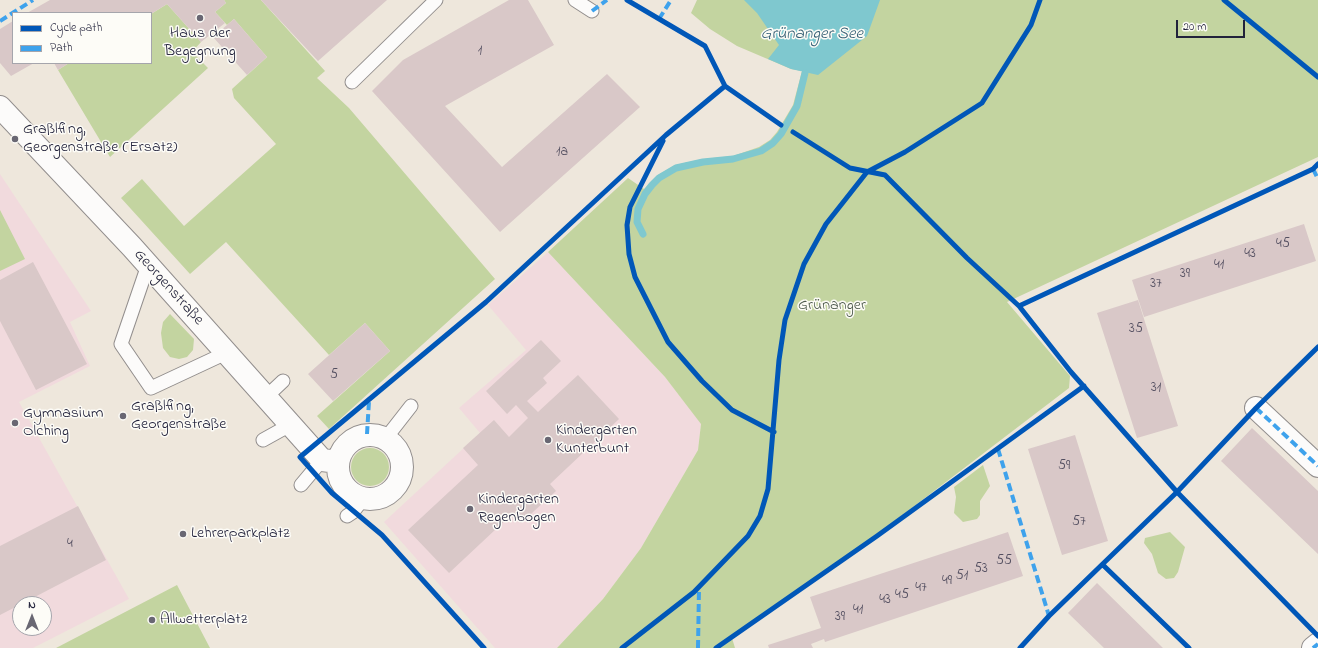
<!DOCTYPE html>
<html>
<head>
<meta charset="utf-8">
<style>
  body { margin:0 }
  #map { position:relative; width:1318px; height:648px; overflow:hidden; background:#eee7dc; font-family:"Indie Flower",sans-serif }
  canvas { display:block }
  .legend { position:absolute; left:12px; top:12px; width:140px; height:52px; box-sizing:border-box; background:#fdfcf7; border:1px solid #a5a5ac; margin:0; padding:5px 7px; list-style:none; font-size:12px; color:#22223b }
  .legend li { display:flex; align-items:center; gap:8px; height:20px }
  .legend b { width:20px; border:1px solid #a5a5ac }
  .north { position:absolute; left:12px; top:596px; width:40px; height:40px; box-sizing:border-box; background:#fdfcf7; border:1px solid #a5a5ac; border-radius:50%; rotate:0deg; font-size:11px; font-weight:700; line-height:16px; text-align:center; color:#22223b }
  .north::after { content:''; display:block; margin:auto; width:14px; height:18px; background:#696773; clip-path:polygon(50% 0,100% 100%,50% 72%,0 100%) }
  .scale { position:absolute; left:1176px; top:20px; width:69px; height:18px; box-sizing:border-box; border:2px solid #22223b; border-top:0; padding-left:5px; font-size:12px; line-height:14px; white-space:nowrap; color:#22223b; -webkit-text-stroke:3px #fdfcf7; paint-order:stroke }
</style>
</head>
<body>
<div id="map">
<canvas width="1318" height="648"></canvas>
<ul class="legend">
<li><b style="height:5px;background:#0057b8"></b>Cycle path</li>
<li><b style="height:5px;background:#3ea2ec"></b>Path</li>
</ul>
<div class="north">N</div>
<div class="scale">20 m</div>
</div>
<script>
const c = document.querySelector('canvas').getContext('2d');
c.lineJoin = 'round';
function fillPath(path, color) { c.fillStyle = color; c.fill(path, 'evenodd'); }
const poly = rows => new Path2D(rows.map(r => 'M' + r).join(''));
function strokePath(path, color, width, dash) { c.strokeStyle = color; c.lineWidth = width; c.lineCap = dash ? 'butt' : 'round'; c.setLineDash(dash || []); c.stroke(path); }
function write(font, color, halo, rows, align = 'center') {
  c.font = font + ' "Indie Flower",sans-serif'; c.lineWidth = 3; c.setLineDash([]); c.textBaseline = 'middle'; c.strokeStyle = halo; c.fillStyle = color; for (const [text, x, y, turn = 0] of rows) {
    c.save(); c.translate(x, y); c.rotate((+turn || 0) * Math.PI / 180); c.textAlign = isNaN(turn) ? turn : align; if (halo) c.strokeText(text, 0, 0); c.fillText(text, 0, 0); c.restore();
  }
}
fillPath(poly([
  [0,174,91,311,70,322,90,366,19,402,129,599,33,648,0,648],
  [20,604,44,604,44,628,20,628],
  [548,252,665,377,701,423,698,450,641,548,603,599,557,648,495,648,384,522,480,433,459,408,526,350,488,305]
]), '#f1dadd');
fillPath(poly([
  [224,0,261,0,325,71,317,78,349,108,495,279,329,429,317,416,390,351,365,323,329,355,226,242,190,274,121,198,142,179,184,226,276,144,234,98,232,89,267,57,234,19,227,25,215,12,226,3],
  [697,0,1318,0,1318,157,1007,302,1070,376,1069,388,862,546,732,638,735,648,557,648,603,599,641,548,698,450,701,424,665,377,548,252,628,178,644,189,658,175,675,165,703,159,733,156,759,147,770,140,777,132,793,105,802,71,791,69,737,46,710,29,691,13],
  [167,4,201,42,192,52,208,68,110,157,58,70,69,63,151,63,151,14],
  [0,210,25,259,0,271],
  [170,314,194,339,193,350,187,357,179,359,170,357,163,348,161,333,163,322],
  '351 467a19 19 0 1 1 38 0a19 19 0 1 1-38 0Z',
  [983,465,990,486,980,501,980,515,977,519,963,522,954,513,956,497,954,487],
  [1170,532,1185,547,1178,572,1174,578,1166,579,1158,573,1152,554,1144,543,1145,538],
  [177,585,210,648,56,648]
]), '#c3d4a0');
fillPath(poly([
  [744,0,880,0,867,36,818,75,791,69,768,59,779,45,757,13]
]), '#7fc8cf');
strokePath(poly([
  [643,234,637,222,638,209,645,194,652,185,659,178,676,168,703,162,733,159,761,151,773,143,781,134,797,106,805,73]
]), '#7fc8cf', 7);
fillPath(poly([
  [50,0,224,0,226,3,215,12,225,23,201,42,167,4,151,14,27,13],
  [261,0,387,0,318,61],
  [509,0,528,0,554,45,445,106,502,167,607,74,640,107,500,232,372,91,403,60],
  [234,19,267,57,247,75,213,37],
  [13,21,13,63,34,63,11,76,0,63,0,29],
  [54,63,69,63,58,70],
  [1304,224,1316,261,1144,317,1132,280],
  [33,262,87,364,36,390,0,321,0,280],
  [1138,300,1178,426,1137,438,1097,313],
  [365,323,390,351,333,401,308,374],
  [541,340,561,361,543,378,547,383,527,401,538,412,578,375,619,419,550,484,556,491,521,523,512,514,449,573,408,530,478,465,463,448,494,420,509,437,528,418,516,405,507,414,486,391],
  [1252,428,1318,491,1318,554,1221,461],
  [1075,435,1108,541,1062,555,1028,449],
  [78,506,106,560,0,615,0,546],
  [1008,532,1023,576,825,642,824,639,811,644,813,648,769,648,768,645,821,628,810,597],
  [1097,583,1163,648,1104,648,1068,613]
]), '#d9c8c8');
const lane = poly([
  [575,0,592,11],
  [352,82,436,0],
  [148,265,121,344,151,388,226,353],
  [266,397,283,381],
  [386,438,411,406],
  [263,440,290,425],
  [301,485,322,460],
  [347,516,353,512,363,499]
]);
const street = poly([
  [0,107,132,247,322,460,338,462],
  [1256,408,1318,466],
  '338 467a32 32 0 1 1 64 0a32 32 0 1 1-64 0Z',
  [1313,648,1318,644]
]);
strokePath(lane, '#928e8d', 15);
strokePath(street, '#928e8d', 24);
strokePath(lane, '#fcfbfa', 13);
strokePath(street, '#fcfbfa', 22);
strokePath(poly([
  [592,11,607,0],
  [659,19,671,0],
  [0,21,33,0],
  [1313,169,1318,179],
  [1256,408,1318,466],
  [367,434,369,401],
  [998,449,1049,616],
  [698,648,699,588],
  [1313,648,1318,644]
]), '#3ea2ec', 4, [8, 4]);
strokePath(poly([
  [627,0,705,46,725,86,781,125],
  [1224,0,1318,77],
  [793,132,850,168,885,175,967,258,1019,306,1071,372,1177,492,1318,636],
  [663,141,630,207,627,225,629,254,635,277,668,342,702,381,732,410,774,432],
  [1019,306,1313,169,1318,164],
  [1103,565,1189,648],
  [484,648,382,535,332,493,300,457,486,302,666,135,725,86],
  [622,648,694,592,748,536,760,516,768,489,779,360,785,320,804,264,826,224,867,172,905,152,982,103,1031,25,1040,0],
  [716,648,877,536,1084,386],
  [1020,648,1049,616,1177,492,1256,408,1318,347]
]), '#0057b8', 5);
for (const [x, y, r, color] of [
  [200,18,4,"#696773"],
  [15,139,4,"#696773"],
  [123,416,4,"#696773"],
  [15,423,4,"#696773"],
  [548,440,4,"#696773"],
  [470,509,4,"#696773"],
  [183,534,4,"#696773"],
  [152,620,4,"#696773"]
]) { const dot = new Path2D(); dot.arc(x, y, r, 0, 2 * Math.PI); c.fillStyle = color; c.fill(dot); strokePath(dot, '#fdfcf7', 1.5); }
write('14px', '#504c5e', null, [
  ["1",480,52],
  ["1a",562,153],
  ["45",1283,245],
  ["43",1250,255],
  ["41",1219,266],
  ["39",1185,275],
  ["37",1156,285],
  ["35",1136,330],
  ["5",334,376],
  ["31",1156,389],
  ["59",1064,467],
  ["57",1079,523],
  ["4",70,545],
  ["55",1004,562],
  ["53",981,570],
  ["51",962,577],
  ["49",947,582],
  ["47",921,589],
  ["45",902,596],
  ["43",885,601],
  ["41",858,611],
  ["39",840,618]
]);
write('16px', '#22223b', '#fdfcf7', [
  ["Haus der",200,34,"center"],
  ["Begegnung",200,52,"center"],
  ["Graßlfing,",23,130],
  ["Georgenstraße (Ersatz)",23,148],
  ["Graßlfing,",131,407],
  ["Georgenstraße",131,425],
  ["Gymnasium",23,414],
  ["Olching",23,432],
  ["Kindergarten",556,431],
  ["Kunterbunt",556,449],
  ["Kindergarten",478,500],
  ["Regenbogen",478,518],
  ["Lehrerparkplatz",191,534],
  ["Allwetterplatz",160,620]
], 'left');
write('16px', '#22223b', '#fdfcf7', [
  ["Georgenstraße",168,288,48]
]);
write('16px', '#4e5b4d', '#fdfcf7', [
  ["Grünanger",832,306]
]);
write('italic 17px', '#345f74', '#fdfcf7', [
  ["Grünanger See",812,35]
]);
</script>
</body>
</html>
